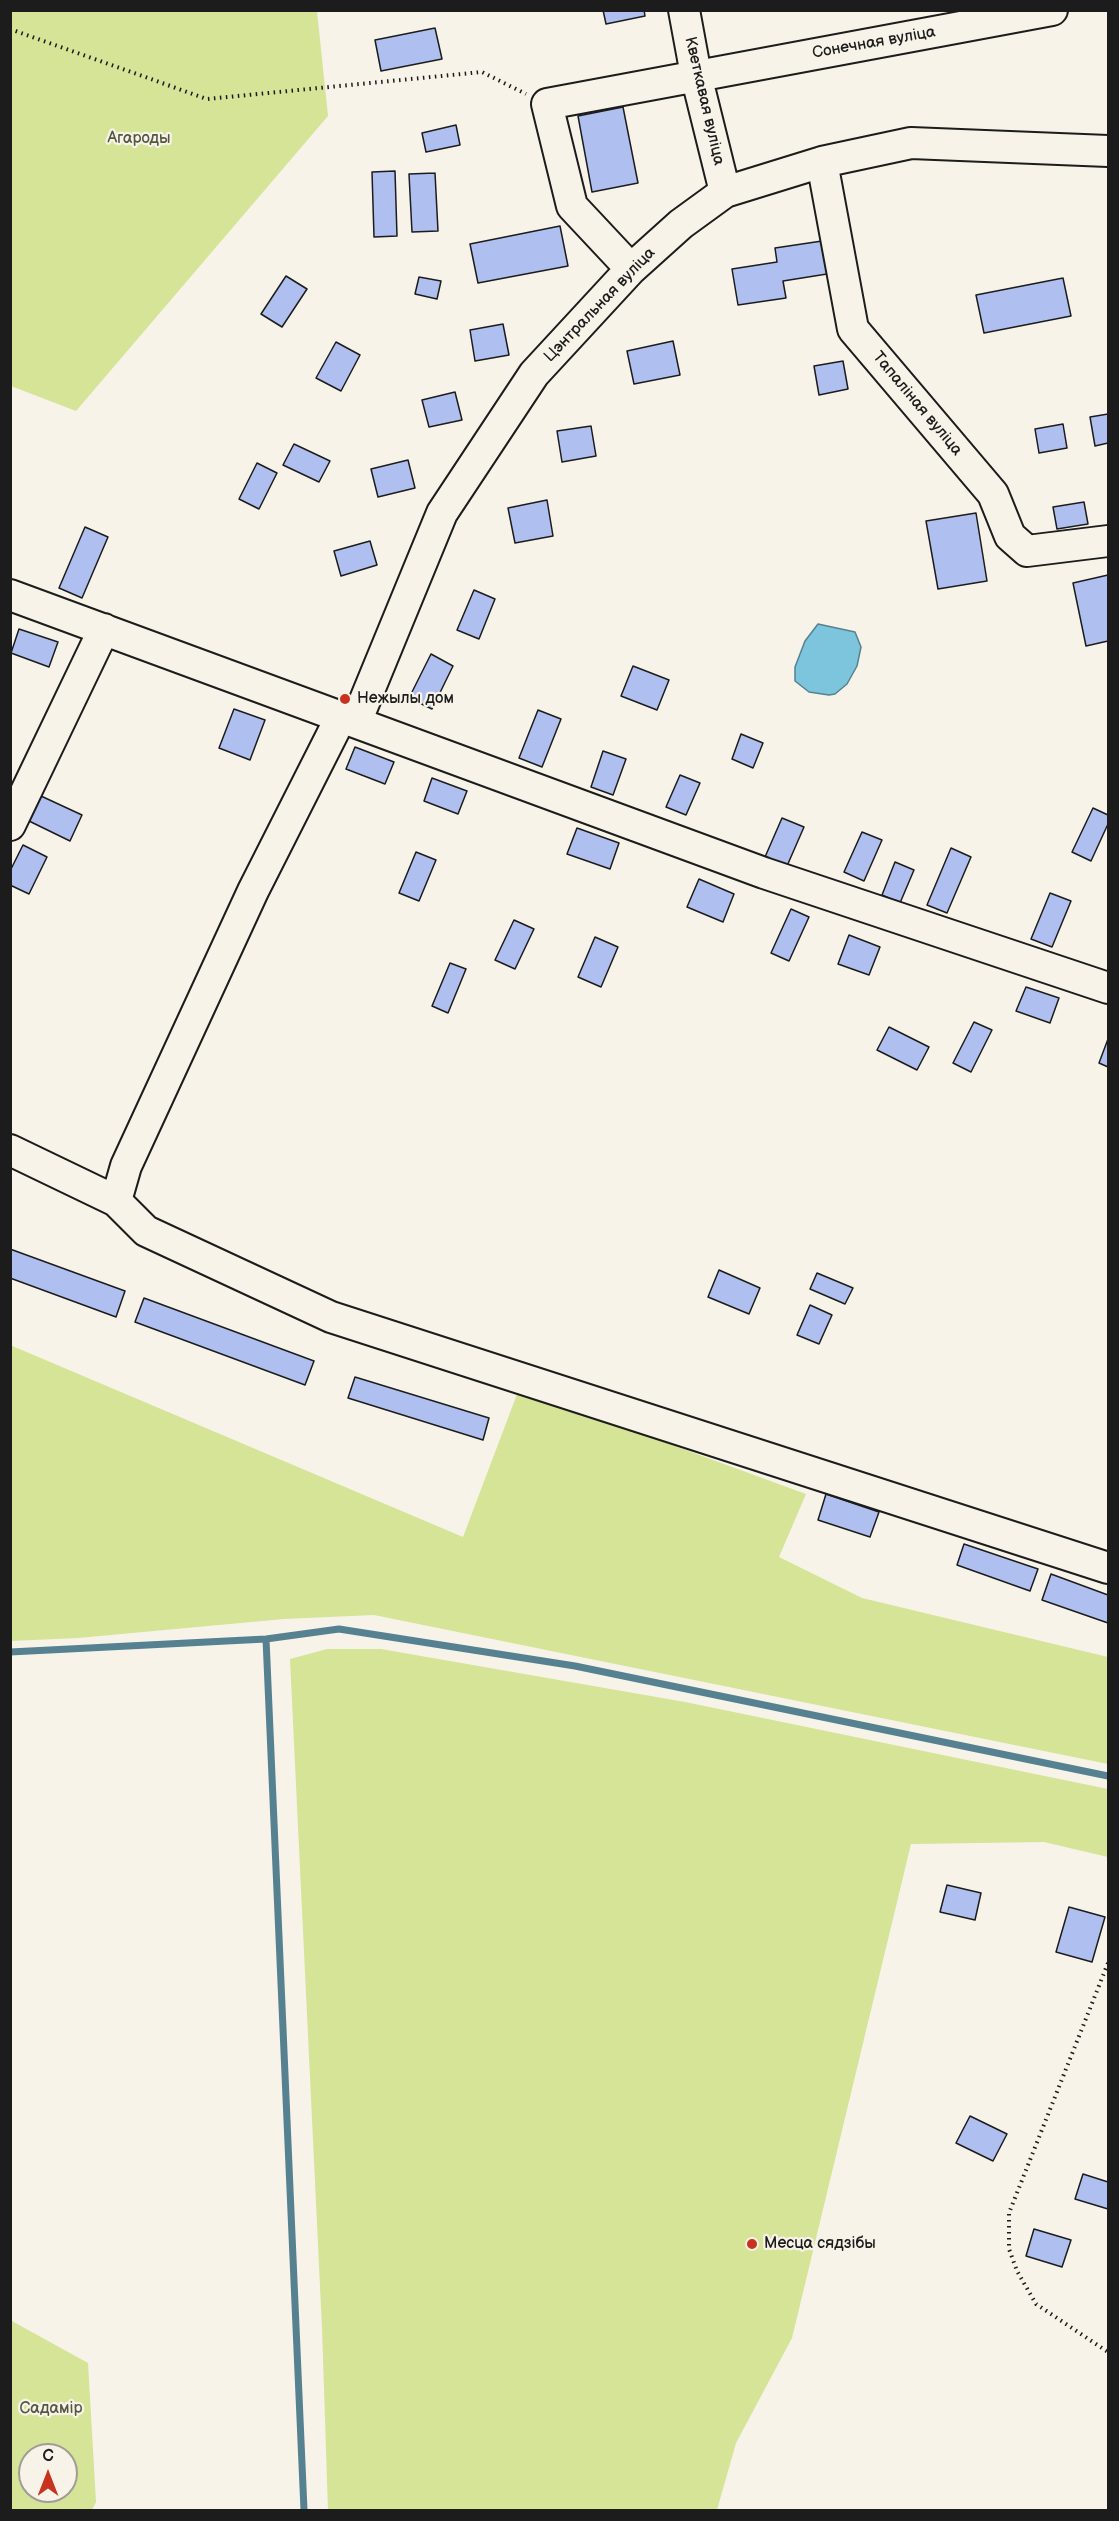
<!DOCTYPE html>
<html>
<head>
<meta charset="utf-8">
<style>
  body { margin:0 }
  #map { position:relative; width:1119px; height:2521px; overflow:hidden; background:#f7f3e8; font-family:"Balsamiq Sans",sans-serif }
  canvas { display:block }
  .frame { position:absolute; inset:0; border:12px solid #1c1c1c; pointer-events:none }
  .north { position:absolute; left:18px; top:2443px; width:60px; height:60px; box-sizing:border-box; background:#f7f3e8; border:2px solid #9f9d96; border-radius:50%; rotate:0deg; font-size:16px; font-weight:700; line-height:24px; text-align:center; color:#1c1c1c }
  .north::after { content:''; display:block; margin:auto; width:21px; height:27px; background:#c8321e; clip-path:polygon(50% 0,100% 100%,50% 72%,0 100%) }
</style>
</head>
<body>
<div id="map">
<canvas width="1119" height="2521"></canvas>
<div class="frame"></div>
<div class="north">С</div>
</div>
<script>
const c = document.querySelector('canvas').getContext('2d');
c.lineJoin = 'round';
function fillPath(path, color) { c.fillStyle = color; c.fill(path, 'evenodd'); }
const poly = rows => new Path2D(rows.map(r => 'M' + r).join(''));
function strokePath(path, color, width, dash) { c.strokeStyle = color; c.lineWidth = width; c.lineCap = dash ? 'butt' : 'round'; c.setLineDash(dash || []); c.stroke(path); }
function write(font, color, halo, rows, align = 'center') {
  c.font = font + ' "Balsamiq Sans",sans-serif'; c.lineWidth = 4.5; c.setLineDash([]); c.textBaseline = 'middle'; c.strokeStyle = halo; c.fillStyle = color; for (const [text, x, y, turn = 0] of rows) {
    c.save(); c.translate(x, y); c.rotate((+turn || 0) * Math.PI / 180); c.textAlign = isNaN(turn) ? turn : align; if (halo) c.strokeText(text, 0, 0); c.fillText(text, 0, 0); c.restore();
  }
}
fillPath(poly([
  [10,11,317,11,328,116,76,411,11,386],
  [10,1345,463,1537,519,1389,806,1494,779,1557,862,1598,1108,1657,1108,1764,374,1615,284,1619,78,1638,11,1641],
  [327,1649,381,1649,685,1702,1108,1789,1108,1857,1044,1842,911,1844,792,2338,736,2443,717,2510,328,2510,322,2328,290,1659],
  [10,2320,88,2363,96,2502,92,2510,11,2510],
  [30,2455,66,2455,66,2491,30,2491]
]), '#d5e497');
const water = poly([
  [818,624,855,632,861,647,857,666,847,684,835,694,829,695,809,692,795,681,795,667,805,641,818,624]
]);
fillPath(water, '#7dc5dd');
strokePath(water, '#568190', 1.5);
strokePath(poly([
  [266,1639,304,2510],
  [10,1652,266,1639,339,1629,575,1666,1108,1776]
]), '#568190', 7);
const building = poly([
  [603,10,644,10,645,16,606,24,603,10],
  [435,28,442,59,381,71,375,40,435,28],
  [623,107,638,183,592,192,578,116,623,107],
  [456,125,460,145,426,152,422,133,456,125],
  [395,171,397,236,374,237,372,172,395,171],
  [435,173,438,231,412,232,409,174,435,173],
  [560,226,568,266,478,283,470,244,560,226],
  [822,241,827,274,783,281,786,298,738,305,732,269,777,262,775,248,822,241],
  [286,276,307,289,282,327,261,314,286,276],
  [419,277,441,281,437,299,415,294,419,277],
  [1063,278,1071,316,984,333,976,295,1063,278],
  [503,324,509,355,475,361,470,330,503,324],
  [673,341,680,375,634,384,627,351,673,341],
  [336,342,360,355,341,391,316,378,336,342],
  [843,361,848,389,819,395,814,366,843,361],
  [455,392,462,420,429,427,422,400,455,392],
  [1108,414,1108,443,1095,446,1090,417,1108,414],
  [1063,424,1067,448,1039,453,1035,429,1063,424],
  [591,426,596,456,562,462,557,431,591,426],
  [294,444,330,461,319,482,283,465,294,444],
  [408,460,415,488,378,497,371,469,408,460],
  [257,463,277,473,259,509,239,499,257,463],
  [547,500,553,536,515,543,508,508,547,500],
  [1084,502,1088,524,1057,529,1053,507,1084,502],
  [976,513,987,581,938,589,926,521,976,513],
  [85,527,108,537,82,598,59,588,85,527],
  [370,541,377,565,341,576,334,551,370,541],
  [1108,575,1108,641,1086,646,1073,583,1108,575],
  [474,590,495,599,479,639,457,630,474,590],
  [19,629,58,642,49,667,11,653,19,629],
  [431,654,453,666,432,709,409,698,431,654],
  [633,666,669,680,657,710,621,696,633,666],
  [234,709,265,720,250,760,219,748,234,709],
  [538,710,561,719,542,767,519,758,538,710],
  [741,734,763,743,753,768,732,759,741,734],
  [355,747,394,762,385,784,346,769,355,747],
  [603,751,626,759,613,795,591,787,603,751],
  [680,775,700,783,686,815,666,807,680,775],
  [432,778,467,791,458,814,424,801,432,778],
  [41,796,82,815,70,841,29,821,41,796],
  [1093,808,1108,815,1108,824,1091,861,1072,852,1093,808],
  [782,818,804,827,787,866,765,857,782,818],
  [577,828,619,843,610,869,567,854,577,828],
  [862,832,882,840,864,881,844,872,862,832],
  [23,845,47,857,29,894,10,885,10,871,23,845],
  [951,848,971,857,947,913,927,905,951,848],
  [416,852,436,860,419,901,399,893,416,852],
  [895,862,914,870,900,903,882,895,895,862],
  [699,879,734,894,723,922,687,907,699,879],
  [1050,893,1071,901,1052,947,1031,939,1050,893],
  [791,909,809,917,789,961,771,953,791,909],
  [514,920,534,929,515,969,495,960,514,920],
  [849,935,880,947,869,975,838,964,849,935],
  [595,937,618,947,601,987,578,977,595,937],
  [450,963,466,969,448,1013,432,1006,450,963],
  [1026,987,1059,998,1050,1023,1016,1011,1026,987],
  [974,1022,992,1030,971,1072,953,1063,974,1022],
  [889,1027,929,1047,917,1070,877,1050,889,1027],
  [1108,1039,1108,1067,1099,1063,1108,1039],
  [10,1249,125,1291,116,1317,10,1278,10,1249],
  [719,1270,760,1288,749,1314,708,1297,719,1270],
  [817,1273,853,1288,845,1304,810,1289,817,1273],
  [144,1298,314,1361,305,1385,135,1322,144,1298],
  [810,1305,832,1315,819,1344,797,1335,810,1305],
  [355,1377,489,1418,483,1440,348,1398,355,1377],
  [826,1494,879,1512,870,1537,818,1520,826,1494],
  [964,1544,1038,1569,1030,1591,957,1565,964,1544],
  [1051,1574,1108,1595,1108,1623,1042,1600,1051,1574],
  [947,1885,981,1893,975,1920,940,1912,947,1885],
  [1069,1907,1105,1917,1092,1962,1056,1952,1069,1907],
  [970,2116,1007,2134,993,2161,956,2143,970,2116],
  [1083,2174,1108,2182,1108,2209,1075,2199,1083,2174],
  [1034,2229,1071,2240,1062,2267,1026,2256,1034,2229]
]);
fillPath(building, '#afbfef');
strokePath(building, '#1c1c1c', 1.5);
const minor = poly([
  [684,10,696,75,725,192],
  [822,162,853,329,993,494,1010,536,1027,551,1108,541],
  [631,269,572,206,547,104,1052,10],
  [10,595,764,873,1108,988],
  [356,722,442,513,534,374,631,269,681,224,725,192,822,162,911,143,1108,151],
  [10,825,104,629],
  [10,1150,116,1201,146,1231,331,1317,1108,1568],
  [116,1201,126,1166,253,891,341,717]
]);
strokePath(minor, '#1c1c1c', 34);
strokePath(poly([
  [10,29,207,99,482,72,526,94],
  [1108,1963,1009,2213,1009,2249,1017,2271,1036,2304,1108,2352]
]), '#1c1c1c', 4, [1.5, 4.5]);
strokePath(minor, '#f7f3e8', 30);
for (const [x, y, r, color] of [
  [345,699,6,"#c8321e"],
  [752,2244,6,"#c8321e"]
]) { const dot = new Path2D(); dot.arc(x, y, r, 0, 2 * Math.PI); c.fillStyle = color; c.fill(dot); strokePath(dot, '#f7f3e8', 2); }
write('16px', '#1c1c1c', '#f7f3e8', [
  ["Сонечная вуліца",874,43,-10],
  ["Кветкавая вуліца",704,101,77],
  ["Цэнтральная вуліца",600,305,-46],
  ["Тапаліная вуліца",917,404,50]
]);
write('16px', '#545841', '#f7f3e8', [
  ["Агароды",139,139],
  ["Садамір",51,2409]
]);
write('16px', '#1c1c1c', '#f7f3e8', [
  ["Нежылы дом",357,699],
  ["Месца сядзібы",764,2244]
], 'left');
</script>
</body>
</html>
